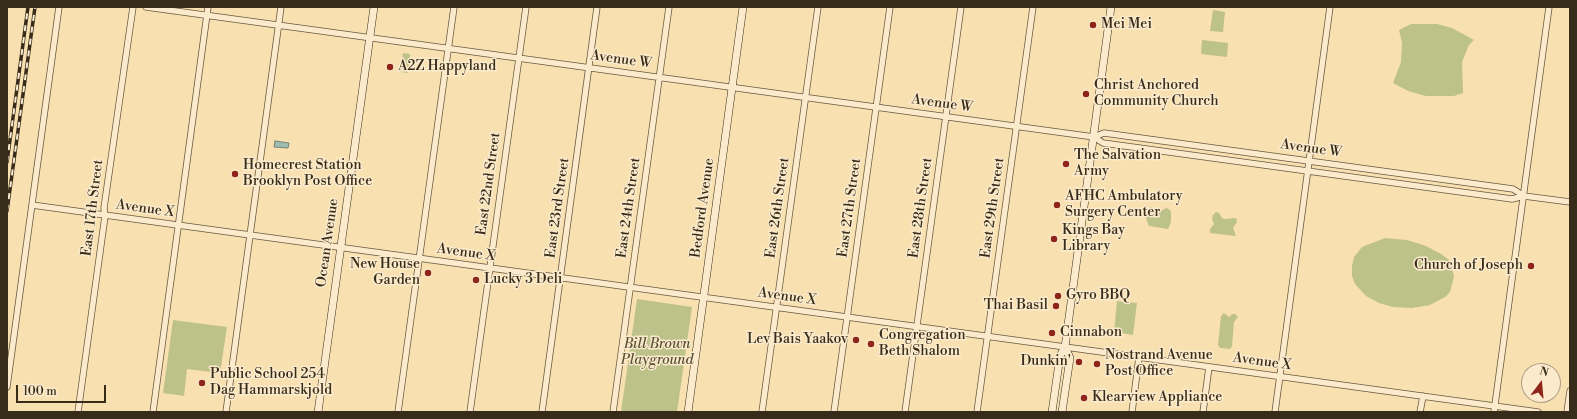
<!DOCTYPE html>
<html>
<head>
<meta charset="utf-8">
<style>
  body { margin:0 }
  #map { position:relative; width:1577px; height:419px; overflow:hidden; background:#f9e0b0; font-family:"Libre Bodoni",serif }
  canvas { display:block }
  .frame { position:absolute; inset:0; border:8px solid #372b1a; pointer-events:none }
  .north { position:absolute; left:1521px; top:363px; width:40px; height:40px; box-sizing:border-box; background:#fbebcc; border:1px solid #ad9e85; border-radius:50%; rotate:16deg; font-size:11px; font-weight:700; line-height:16px; text-align:center; color:#372b1a }
  .north::after { content:''; display:block; margin:auto; width:14px; height:18px; background:#8f2418; clip-path:polygon(50% 0,100% 100%,50% 72%,0 100%) }
  .scale { position:absolute; left:16px; top:385px; width:90px; height:18px; box-sizing:border-box; border:2px solid #372b1a; border-top:0; padding-left:5px; font-size:12px; line-height:14px; white-space:nowrap; color:#372b1a; -webkit-text-stroke:3px #fbebcc; paint-order:stroke }
</style>
</head>
<body>
<div id="map">
<canvas width="1577" height="419"></canvas>
<div class="frame"></div>
<div class="north">N</div>
<div class="scale">100 m</div>
</div>
<script>
const c = document.querySelector('canvas').getContext('2d');
c.lineJoin = 'round';
function fillPath(path, color) { c.fillStyle = color; c.fill(path, 'evenodd'); }
const poly = rows => new Path2D(rows.map(r => 'M' + r).join(''));
function strokePath(path, color, width, dash) { c.strokeStyle = color; c.lineWidth = width; c.lineCap = dash ? 'butt' : 'round'; c.setLineDash(dash || []); c.stroke(path); }
function write(font, color, halo, rows, align = 'center') {
  c.font = font + ' "Libre Bodoni",serif'; c.lineWidth = 3; c.setLineDash([]); c.textBaseline = 'middle'; c.strokeStyle = halo; c.fillStyle = color; for (const [text, x, y, turn = 0] of rows) {
    c.save(); c.translate(x, y); c.rotate((+turn || 0) * Math.PI / 180); c.textAlign = isNaN(turn) ? turn : align; if (halo) c.strokeText(text, 0, 0); c.fillText(text, 0, 0); c.restore();
  }
}
fillPath(poly([
  [1213,10,1225,12,1223,32,1210,31],
  [1411,24,1437,24,1452,28,1474,40,1469,45,1462,62,1463,93,1454,96,1426,96,1408,91,1393,83,1401,62,1402,43,1399,30],
  [1202,40,1228,43,1227,57,1201,54],
  [403,53,410,54,408,73,400,72],
  [1151,207,1160,211,1167,208,1170,210,1171,212,1171,222,1168,229,1149,226,1146,218],
  [1216,212,1219,213,1222,218,1224,219,1236,218,1237,222,1233,228,1236,236,1210,233,1210,229,1214,224,1212,219,1213,215],
  [1385,238,1407,240,1426,246,1441,254,1449,260,1452,267,1454,277,1450,292,1445,297,1430,305,1412,308,1393,307,1379,303,1366,296,1355,284,1352,276,1352,266,1354,257,1362,247],
  [637,299,692,307,677,412,621,412],
  [1117,301,1137,303,1133,335,1114,332],
  [1224,313,1229,317,1232,314,1235,314,1238,317,1234,322,1232,346,1230,349,1220,348,1218,345,1221,316],
  [173,320,227,327,220,373,187,369,184,396,163,393]
]), '#bdc28b');
const water = poly([
  [275,141,289,143,288,148,274,147,275,141]
]);
fillPath(water, '#9fbcb2');
strokePath(water, '#758275', 1);
const street = poly([
  [146,7,1094,137,1103,143,1512,199,1524,196,1570,202],
  [1094,137,1104,133,1513,189,1524,196],
  [32,205,1538,412],
  [7,387,59,7],
  [78,412,105,216,104,208,133,7],
  [153,412,208,7],
  [226,412,281,7],
  [398,412,454,7],
  [470,412,526,7],
  [542,412,597,7],
  [613,412,669,7],
  [762,412,818,7],
  [834,412,890,7],
  [905,412,961,7],
  [977,412,1033,7],
  [1132,412,1139,357],
  [1203,412,1209,367],
  [1275,412,1330,7],
  [1420,412,1423,396],
  [1494,412,1549,7],
  [1567,412,1570,391]
]);
const secondary = poly([
  [318,412,374,7],
  [688,412,743,7],
  [1052,412,1060,356,1065,347,1111,7],
  [1062,412,1070,358,1065,347]
]);
strokePath(street, '#685840', 7);
strokePath(secondary, '#372b1a', 8);
strokePath(street, '#fbebcc', 5.5);
strokePath(secondary, '#fbebcc', 7);
const rail = poly([
  [7,162,28,7],
  [7,211,35,7]
]);
strokePath(rail, '#372b1a', 3.5);
strokePath(rail, '#fbebcc', 2, [6]);
for (const [x, y, r, color] of [
  [1093,25,4,"#8f2418"],
  [390,67,4,"#8f2418"],
  [1086,94,4,"#8f2418"],
  [1066,164,4,"#8f2418"],
  [235,174,4,"#8f2418"],
  [1057,205,4,"#8f2418"],
  [1054,239,4,"#8f2418"],
  [1531,266,4,"#8f2418"],
  [428,273,4,"#8f2418"],
  [476,280,4,"#8f2418"],
  [1058,296,4,"#8f2418"],
  [1056,306,4,"#8f2418"],
  [1052,333,4,"#8f2418"],
  [856,340,4,"#8f2418"],
  [871,344,4,"#8f2418"],
  [1079,362,4,"#8f2418"],
  [1097,364,4,"#8f2418"],
  [202,383,4,"#8f2418"],
  [1084,398,4,"#8f2418"]
]) { const dot = new Path2D(); dot.arc(x, y, r, 0, 2 * Math.PI); c.fillStyle = color; c.fill(dot); strokePath(dot, '#fbebcc', 1.5); }
write('14px', '#372b1a', '#fbebcc', [
  ["Mei Mei",1101,25],
  ["A2Z Happyland",398,67],
  ["Christ Anchored",1094,86],
  ["Community Church",1094,102],
  ["The Salvation",1074,156],
  ["Army",1074,172],
  ["Homecrest Station",243,166],
  ["Brooklyn Post Office",243,182],
  ["AFHC Ambulatory",1065,197],
  ["Surgery Center",1065,213],
  ["Kings Bay",1062,231],
  ["Library",1062,247],
  ["New House",420,265,"right"],
  ["Garden",420,281,"right"],
  ["Church of Joseph",1523,266,"right"],
  ["Lucky 3 Deli",484,280],
  ["Gyro BBQ",1066,296],
  ["Thai Basil",1048,306,"right"],
  ["Cinnabon",1060,333],
  ["Congregation",879,336],
  ["Beth Shalom",879,352],
  ["Lev Bais Yaakov",848,340,"right"],
  ["Nostrand Avenue",1105,356],
  ["Post Office",1105,372],
  ["Dunkin'",1071,362,"right"],
  ["Public School 254",210,375],
  ["Dag Hammarskjold",210,391],
  ["Klearview Appliance",1092,398]
], 'left');
write('14px', '#372b1a', '#fbebcc', [
  ["Avenue W",621,60,8],
  ["Avenue W",942,104,8],
  ["Avenue W",1311,149,8],
  ["East 22nd Street",489,184,-82],
  ["East 17th Street",93,208,-83],
  ["East 23rd Street",558,208,-82],
  ["East 24th Street",629,208,-82],
  ["Bedford Avenue",703,208,-82],
  ["East 26th Street",778,208,-82],
  ["East 27th Street",850,208,-82],
  ["East 28th Street",921,208,-82],
  ["East 29th Street",993,208,-82],
  ["Avenue X",145,209,8],
  ["Ocean Avenue",328,243,-82],
  ["Avenue X",466,253,8],
  ["Avenue X",787,297,8],
  ["Avenue X",1262,362,8]
]);
write('italic 14px', '#585136', '#fbebcc', [
  ["Bill Brown",657,345],
  ["Playground",657,361]
]);
</script>
</body>
</html>
